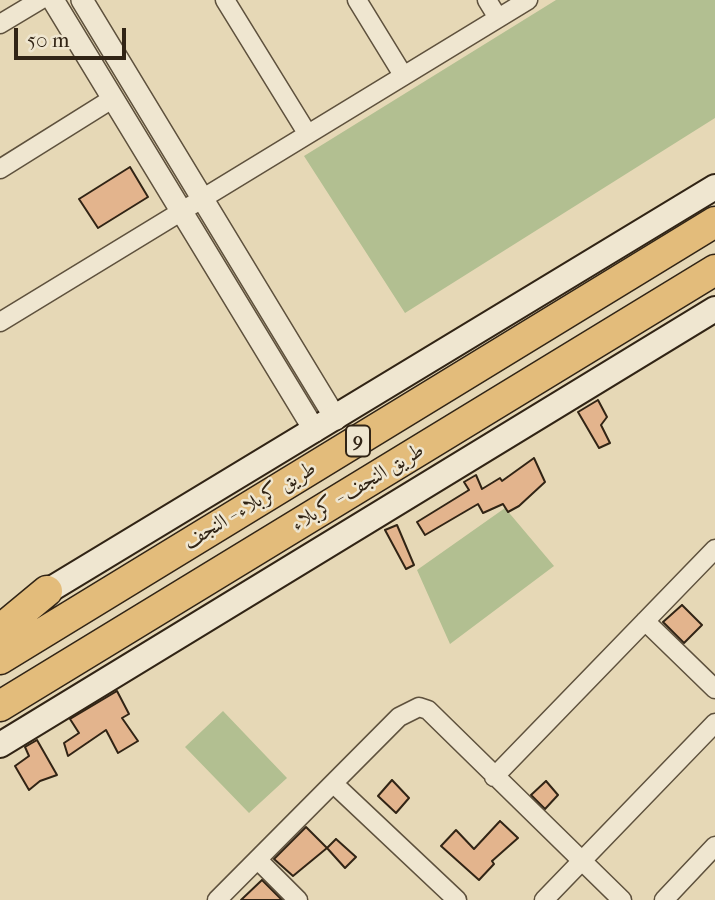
<!DOCTYPE html>
<html>
<head>
<meta charset="utf-8">
<style>
  body { margin:0 }
  #map { position:relative; width:715px; height:900px; overflow:hidden; background:#e6d8b6; font-family:"IM FELL French Canon",serif }
  canvas { display:block }
  .scale { position:absolute; left:14px; top:28px; width:112px; height:32px; box-sizing:border-box; border:4px solid #312415; border-top:0; padding-left:9px; font-size:21px; line-height:24px; white-space:nowrap; color:#312415; -webkit-text-stroke:5px #efe6d0; paint-order:stroke }
</style>
</head>
<body>
<div id="map">
<canvas width="715" height="900"></canvas>
<div class="scale">50 m</div>
</div>
<script>
const c = document.querySelector('canvas').getContext('2d');
c.lineJoin = 'round';
function fillPath(path, color) { c.fillStyle = color; c.fill(path, 'evenodd'); }
const poly = rows => new Path2D(rows.map(r => 'M' + r).join(''));
function strokePath(path, color, width, dash) { c.strokeStyle = color; c.lineWidth = width; c.lineCap = dash ? 'butt' : 'round'; c.setLineDash(dash || []); c.stroke(path); }
function write(font, color, halo, rows, align = 'center') {
  c.font = font + ' "IM FELL French Canon",Amiri,serif'; c.lineWidth = 5; c.setLineDash([]); c.textBaseline = 'middle'; c.strokeStyle = halo; c.fillStyle = color; for (const [text, x, y, turn = 0] of rows) {
    c.save(); c.translate(x, y); c.rotate((+turn || 0) * Math.PI / 180); c.textAlign = isNaN(turn) ? turn : align; if (halo) c.strokeText(text, 0, 0); c.fillText(text, 0, 0); c.restore();
  }
}
fillPath(poly([
  [556,0,715,0,715,118,405,313,304,156],
  [505,508,554,566,450,644,417,570],
  [223,711,287,778,249,813,185,747]
]), '#b2bf91');
const building = poly([
  [130,167,148,197,98,228,79,199,130,167],
  [598,400,607,417,601,425,610,443,599,448,578,412,598,400],
  [534,458,545,482,519,506,508,512,503,504,483,513,478,504,425,535,417,522,469,490,464,482,476,475,482,489,500,478,502,481,534,458],
  [397,525,414,565,406,569,385,530,397,525],
  [682,605,702,625,684,643,663,622,682,605],
  [117,691,129,714,122,718,138,741,118,753,106,730,68,756,64,743,79,733,70,719,117,691],
  [37,740,57,775,40,781,29,790,15,766,29,756,25,747,37,740],
  [392,780,409,798,396,813,378,796,392,780],
  [546,781,558,795,545,809,531,795,546,781],
  [500,821,518,838,492,861,494,864,479,880,441,846,456,830,474,849,500,821],
  [306,827,327,848,293,876,274,859,306,827],
  [336,839,356,857,345,868,327,848,336,839],
  [262,880,282,900,241,900,262,880]
]);
fillPath(building, '#e3b48d');
strokePath(building, '#312415', 2);
const minor = poly([
  [225,0,307,133],
  [357,0,403,75],
  [487,0,498,18],
  [0,24,40,0],
  [0,169,112,99],
  [0,322,528,0],
  [645,621,715,689],
  [494,777,715,549],
  [335,785,457,900],
  [258,860,298,900],
  [217,900,399,717,419,707,428,710,622,900],
  [544,900,715,723],
  [664,900,715,846]
]);
const tertiary = poly([
  [53,0,315,431],
  [82,0,336,419]
]);
const secondary = poly([
  [33,600,715,187],
  [0,745,715,309]
]);
const trunk = poly([
  [0,630,47,591],
  [0,659,715,222],
  [0,706,715,270]
]);
strokePath(minor, '#5e513d', 21);
strokePath(tertiary, '#5e513d', 24);
strokePath(secondary, '#312415', 28);
strokePath(trunk, '#312415', 33);
strokePath(minor, '#efe6d0', 18);
strokePath(tertiary, '#efe6d0', 21);
strokePath(secondary, '#efe6d0', 24);
strokePath(trunk, '#e3bc7b', 30);
for (const [x, y, w] of [
  [358,441,24]
]) { const box = new Path2D(); box.roundRect(x - w / 2, y - 15.5, w, 31, 5); c.fillStyle = '#efe6d0'; c.fill(box); strokePath(box, '#312415', 2); }
write('bold 19px', '#312415', null, [
  ["9",358,441]
]);
write('21px', '#312415', '#efe6d0', [
  ["طريق النجف - کربلاء",358,488,-31],
  ["طريق کربلاء - النجف",250,506,-31]
]);
</script>
</body>
</html>
